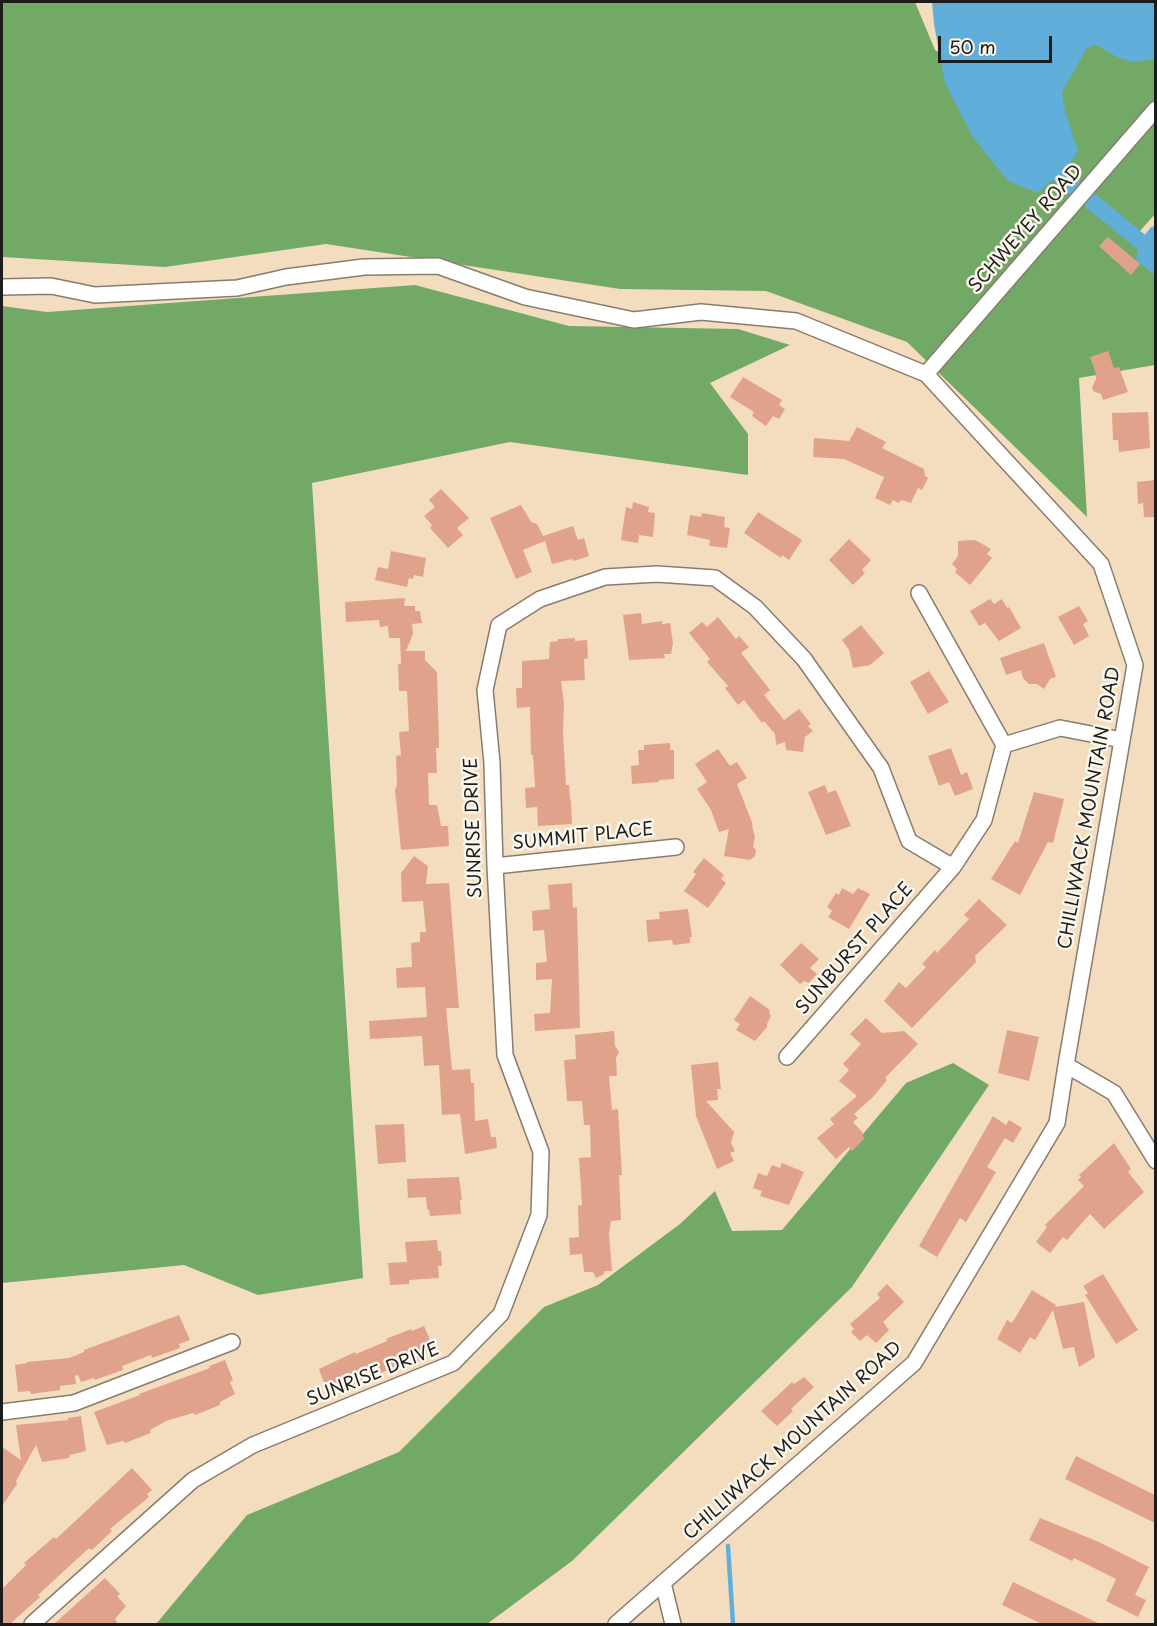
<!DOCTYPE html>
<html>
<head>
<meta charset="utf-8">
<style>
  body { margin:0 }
  #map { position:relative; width:1157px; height:1626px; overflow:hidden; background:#f4ddbf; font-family:"Playpen Sans",sans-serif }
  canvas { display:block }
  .frame { position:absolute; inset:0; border:3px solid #1c1c1c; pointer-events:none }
  .scale { position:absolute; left:938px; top:36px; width:114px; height:27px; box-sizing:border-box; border:3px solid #1c1c1c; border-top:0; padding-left:8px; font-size:18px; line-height:21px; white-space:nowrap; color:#1c1c1c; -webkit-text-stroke:4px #fbf7ec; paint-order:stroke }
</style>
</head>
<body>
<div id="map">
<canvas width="1157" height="1626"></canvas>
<div class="frame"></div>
<div class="scale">50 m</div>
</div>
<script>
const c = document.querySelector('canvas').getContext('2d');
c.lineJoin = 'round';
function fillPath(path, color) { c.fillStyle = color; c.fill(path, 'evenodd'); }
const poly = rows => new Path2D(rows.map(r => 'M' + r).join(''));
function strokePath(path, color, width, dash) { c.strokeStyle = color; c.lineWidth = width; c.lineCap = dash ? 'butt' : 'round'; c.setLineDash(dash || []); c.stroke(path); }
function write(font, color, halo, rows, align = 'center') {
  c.font = font + ' "Playpen Sans",sans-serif'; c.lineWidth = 5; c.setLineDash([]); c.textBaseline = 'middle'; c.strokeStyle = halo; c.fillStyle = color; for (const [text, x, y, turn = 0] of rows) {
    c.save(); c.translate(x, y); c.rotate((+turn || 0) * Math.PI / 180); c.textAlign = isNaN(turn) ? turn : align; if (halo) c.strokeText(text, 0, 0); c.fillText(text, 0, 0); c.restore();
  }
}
fillPath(poly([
  [2,2,915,2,935,50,984,81,1125,34,1155,44,1155,214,1140,231,1140,241,1155,254,1155,365,1079,378,1087,517,907,342,766,291,620,289,326,244,165,267,2,257],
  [415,285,569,326,738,329,790,345,710,383,748,434,748,475,510,442,312,483,363,1278,258,1295,184,1265,2,1283,2,306,47,312],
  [953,1063,989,1085,852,1287,572,1561,487,1624,156,1624,247,1515,399,1452,544,1307,598,1285,680,1224,715,1191,732,1231,782,1230,906,1083]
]), '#73a966');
fillPath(poly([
  [932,2,1155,2,1155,59,1135,62,1119,58,1096,45,1087,48,1062,92,1065,112,1078,151,1069,164,1038,193,1008,181,972,136,945,83,934,24],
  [1155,226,1156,226,1155,275,1136,260,1140,241,1151,227]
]), '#61aeda');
strokePath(poly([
  [728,1546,733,1624]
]), '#61aeda', 4.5);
strokePath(poly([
  [1058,174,1156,254]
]), '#61aeda', 16);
fillPath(poly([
  [1108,237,1140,264,1131,275,1099,246],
  [1108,351,1114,368,1119,367,1128,392,1103,400,1101,394,1093,391,1092,387,1096,379,1096,374,1090,357],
  [743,377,782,400,779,405,785,409,779,419,773,416,766,426,752,416,754,412,730,397],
  [1148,412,1150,448,1119,452,1118,440,1113,440,1112,413],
  [857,427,886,442,882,448,924,469,925,476,928,478,922,490,918,488,911,503,902,500,898,503,893,500,890,505,875,498,884,477,844,459,813,457,814,438,849,441],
  [1155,480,1155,517,1144,517,1143,503,1138,504,1137,482],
  [441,489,469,518,457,528,463,535,448,548,430,528,432,525,424,516,435,507,429,500],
  [633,502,649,507,648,512,655,513,653,537,639,535,638,543,621,540,626,507,632,509],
  [521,505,531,522,537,524,543,536,573,526,578,540,584,538,589,556,574,561,572,559,552,564,545,541,523,550,532,572,516,579,490,518],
  [758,512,802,540,789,560,782,555,781,558,744,533],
  [702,513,725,517,724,527,730,528,727,548,709,546,710,540,687,535,690,515,701,517],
  [849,539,871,560,862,570,865,573,853,585,829,560],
  [975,540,991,549,987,554,992,558,970,585,955,572,957,569,952,564,958,556,958,541],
  [391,551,426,558,423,577,414,575,413,579,409,578,407,587,375,580,378,567,388,569],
  [405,598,404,606,415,606,415,611,420,611,422,623,412,624,413,634,406,651,425,651,425,660,437,672,439,748,436,748,437,773,428,773,429,805,437,805,441,826,448,826,449,846,401,850,395,790,397,785,396,756,401,755,399,732,409,731,407,691,399,691,398,664,401,664,400,638,389,638,388,626,380,627,379,620,346,622,345,602],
  [990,599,994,604,1002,599,1007,608,1009,607,1021,628,999,641,985,623,979,626,970,611],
  [1079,606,1088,621,1083,624,1089,636,1074,645,1058,617],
  [641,613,642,624,662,621,662,624,670,623,673,643,671,654,664,654,665,658,629,660,623,615],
  [718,617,736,639,739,636,749,647,741,653,770,690,764,695,784,720,799,709,811,724,808,726,813,731,805,737,803,752,786,750,785,742,776,745,775,734,764,721,762,723,744,700,738,705,725,688,728,686,707,662,710,659,689,633,702,622,707,627],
  [861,625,884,653,870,665,853,668,849,650,842,640],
  [575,638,575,641,587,640,588,658,584,659,585,680,561,681,564,703,563,732,566,785,569,785,570,800,571,801,572,824,538,826,537,807,526,808,525,788,535,787,533,755,531,755,530,707,517,708,516,688,522,688,522,661,549,659,550,642,558,641,558,639],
  [1044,643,1056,677,1050,679,1044,689,1037,684,1029,684,1023,678,1021,670,1006,675,1000,658],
  [929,671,949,702,928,714,910,682],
  [670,743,670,750,674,750,674,779,659,780,659,782,632,784,631,766,639,765,638,750,644,750,644,745],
  [951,748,961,775,967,772,973,789,955,796,949,782,939,786,928,756],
  [718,749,730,766,737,762,747,778,737,784,753,825,752,825,755,837,753,847,756,850,755,856,750,860,724,856,729,829,719,832,711,810,697,789,707,782,695,764],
  [825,785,828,793,836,790,851,826,826,835,808,792],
  [1034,792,1064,799,1053,843,1048,842,1020,895,991,879,1015,841,1018,843],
  [414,856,428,866,426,884,449,883,459,1008,446,1008,452,1070,470,1069,471,1083,474,1083,475,1121,488,1119,491,1137,496,1137,497,1148,465,1154,460,1114,442,1115,439,1065,424,1066,422,1036,370,1039,369,1021,427,1017,425,987,397,988,396,968,412,967,411,943,420,942,420,932,426,932,423,901,402,902,401,873],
  [704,858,724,875,721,879,726,883,708,908,684,891,696,874,693,872],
  [572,883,573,908,577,907,580,1028,535,1031,534,1014,550,1013,552,979,536,980,536,963,547,962,544,930,533,931,532,911,550,909,548,885],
  [842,888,853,894,858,888,870,894,849,929,828,917,832,911,827,907,836,893,839,895],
  [979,899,1007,925,975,956,976,962,912,1028,884,1001,899,982,906,988,926,967,922,964,935,950,937,953,969,919,964,915],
  [688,909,692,937,690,937,690,943,673,945,672,940,648,942,646,920,660,919,659,912],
  [801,943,819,959,810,968,817,974,809,983,804,981,800,984,780,965],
  [750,996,770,1010,769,1013,771,1016,767,1024,767,1027,755,1041,736,1030,740,1024,734,1020],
  [866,1018,882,1033,904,1031,918,1044,885,1078,887,1080,873,1097,854,1114,858,1118,853,1122,864,1134,862,1136,865,1138,852,1151,849,1147,836,1159,817,1138,834,1124,830,1119,857,1096,839,1081,849,1070,843,1064,861,1044,850,1034],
  [1007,1030,1039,1037,1029,1081,998,1073],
  [614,1031,615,1046,619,1052,616,1058,617,1076,609,1076,612,1110,618,1109,622,1175,619,1175,621,1220,611,1221,609,1233,612,1271,605,1271,603,1275,596,1278,593,1272,584,1272,582,1254,570,1255,569,1238,579,1237,578,1206,582,1205,579,1158,591,1157,590,1125,584,1125,582,1101,567,1101,564,1060,576,1059,575,1035],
  [718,1062,721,1089,717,1089,718,1100,706,1101,734,1132,731,1143,735,1151,730,1153,734,1161,717,1169,696,1116,691,1065],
  [993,1116,1006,1125,1009,1120,1022,1128,1013,1143,1005,1138,987,1167,996,1172,966,1222,960,1218,937,1257,919,1246],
  [404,1124,406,1162,378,1164,375,1125],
  [1114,1143,1131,1169,1128,1172,1144,1192,1104,1229,1090,1214,1067,1240,1063,1237,1050,1253,1036,1242,1047,1227,1045,1225,1084,1186,1078,1180,1081,1177,1079,1175],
  [782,1163,804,1172,789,1205,760,1196,762,1191,753,1188,758,1173,767,1176,772,1165,780,1168],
  [459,1177,462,1200,460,1200,461,1214,430,1216,429,1210,427,1209,426,1197,408,1198,407,1179],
  [437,1240,438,1251,441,1251,442,1266,438,1266,439,1278,409,1280,409,1284,390,1285,388,1263,407,1262,405,1242],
  [1103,1274,1138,1330,1116,1344,1085,1295,1088,1293,1083,1286],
  [887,1284,904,1302,883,1322,889,1330,876,1343,867,1335,860,1341,851,1332,854,1329,850,1324,880,1298,877,1294],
  [1032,1290,1056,1305,1055,1307,1084,1302,1095,1357,1079,1367,1074,1347,1063,1349,1053,1310,1035,1340,1030,1337,1020,1353,997,1339,1007,1320,1012,1323],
  [179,1315,190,1340,179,1344,180,1348,152,1358,151,1355,122,1366,123,1370,95,1380,94,1378,81,1382,78,1375,75,1376,76,1384,60,1386,60,1390,31,1394,30,1391,18,1392,15,1365,27,1363,27,1362,69,1358,84,1352,84,1350],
  [424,1326,435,1351,423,1355,424,1359,399,1369,397,1366,383,1372,366,1379,368,1382,355,1387,341,1392,340,1389,328,1393,319,1369,355,1352,356,1354,387,1341,386,1339,411,1329,412,1331],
  [225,1360,233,1380,230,1382,235,1394,220,1402,220,1405,195,1415,193,1413,166,1421,150,1430,151,1433,125,1443,123,1441,107,1445,94,1412,140,1395,139,1394,210,1368,209,1366],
  [804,1377,814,1387,791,1409,793,1411,777,1426,761,1411,792,1382,794,1384],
  [81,1416,86,1451,70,1455,69,1458,42,1462,36,1445,16,1481,17,1484,2,1506,2,1447,21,1460,16,1425,68,1420,68,1418],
  [1076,1456,1155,1495,1155,1523,1065,1479],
  [132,1468,152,1490,147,1494,149,1497,110,1529,112,1531,92,1550,89,1548,38,1595,40,1597,10,1624,2,1624,2,1589,26,1565,24,1563,54,1537,56,1539],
  [1040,1518,1099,1542,1149,1567,1135,1595,1146,1600,1138,1617,1106,1601,1116,1579,1074,1558,1072,1561,1029,1540],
  [105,1578,120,1594,117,1596,126,1606,115,1619,118,1624,54,1624],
  [1013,1582,1100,1624,1042,1624,1002,1605]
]), '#e1a28c');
const street = poly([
  [2,287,51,286,95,295,237,288,286,277,364,267,438,266,525,297,634,320,701,312,796,321,926,374,1101,564,1135,665,1066,1065,1057,1123,914,1363,616,1624],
  [926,374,1156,109],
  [919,593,1004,745],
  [495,866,676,847],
  [787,1057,953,867],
  [1066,1065,1114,1093,1156,1161],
  [2,1412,74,1403,232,1342],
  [663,1583,673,1624],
  [32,1624,193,1480,253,1445,453,1363,501,1314,539,1215,541,1152,505,1055,495,866,492,763,485,690,499,625,540,599,605,577,657,574,715,578,755,607,804,659,881,768,909,841,953,867,984,820,1004,745,1060,728,1122,740]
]);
strokePath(street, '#887c6e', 18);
strokePath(street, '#fff', 15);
write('18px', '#1c1c1c', '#fbf7ec', [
  ["SCHWEYEY ROAD",1026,229,-49],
  ["CHILLIWACK MOUNTAIN ROAD",1090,808,-80],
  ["SUNRISE DRIVE",474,828,-92],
  ["SUMMIT PLACE",583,837,-6],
  ["SUNBURST PLACE",855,949,-49],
  ["SUNRISE DRIVE",373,1375,-22],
  ["CHILLIWACK MOUNTAIN ROAD",793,1441,-42]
]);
</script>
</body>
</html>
